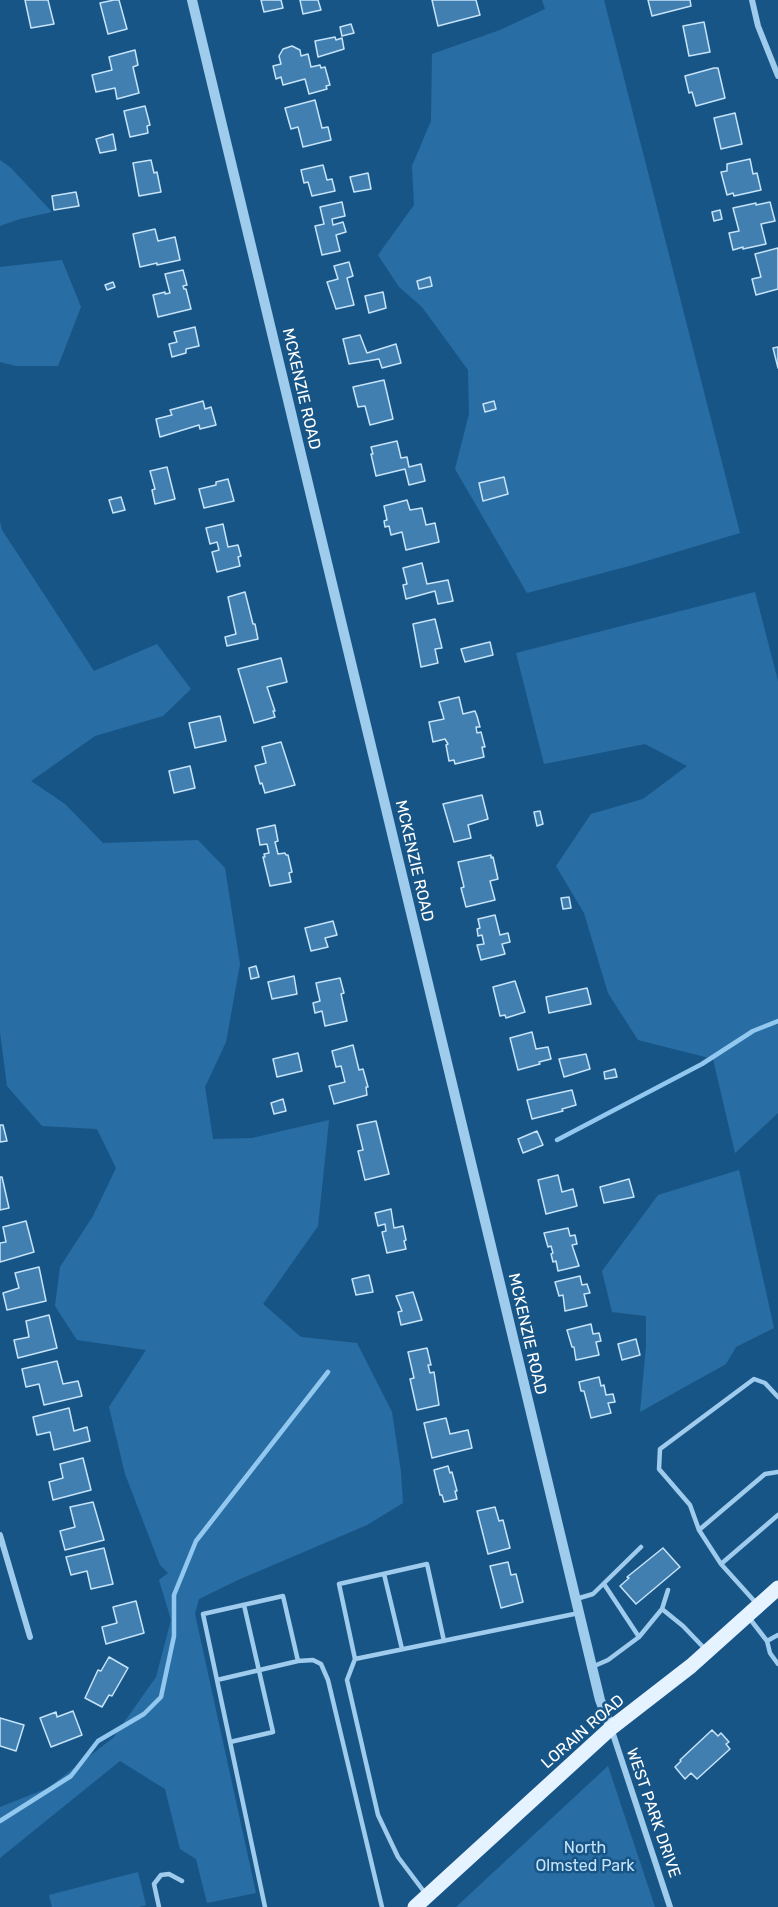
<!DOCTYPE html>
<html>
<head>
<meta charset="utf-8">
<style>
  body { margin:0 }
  canvas { display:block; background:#185587 }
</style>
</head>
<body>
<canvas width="778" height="1907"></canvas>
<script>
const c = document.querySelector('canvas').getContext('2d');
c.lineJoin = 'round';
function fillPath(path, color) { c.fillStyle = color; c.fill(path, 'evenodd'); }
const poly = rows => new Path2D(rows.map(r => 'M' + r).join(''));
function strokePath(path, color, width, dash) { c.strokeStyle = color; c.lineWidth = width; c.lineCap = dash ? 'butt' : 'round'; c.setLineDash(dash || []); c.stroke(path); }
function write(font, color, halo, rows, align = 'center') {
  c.font = font + ' Rubik,sans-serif'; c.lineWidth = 5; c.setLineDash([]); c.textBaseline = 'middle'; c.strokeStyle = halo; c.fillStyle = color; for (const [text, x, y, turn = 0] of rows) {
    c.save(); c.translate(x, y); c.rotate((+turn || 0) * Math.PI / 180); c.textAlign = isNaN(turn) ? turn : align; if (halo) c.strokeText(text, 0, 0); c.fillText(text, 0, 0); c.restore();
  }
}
fillPath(poly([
  [542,0,604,0,740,533,633,565,527,593,455,469,469,414,468,370,422,307,399,287,378,255,414,205,412,166,431,121,432,54,500,30,545,9],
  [0,160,11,168,52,212,20,219,0,226],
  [62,260,81,307,58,366,16,366,0,362,0,267],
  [0,522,2,530,94,671,157,644,191,689,163,716,95,736,31,781,65,804,103,843,198,840,225,868,240,964,226,1042,205,1087,213,1139,252,1138,329,1120,318,1226,263,1304,301,1337,357,1343,392,1412,401,1472,403,1503,367,1525,238,1580,199,1599,195,1614,256,1893,207,1903,196,1859,180,1849,165,1789,120,1761,0,1858,0,1807,48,1788,113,1738,156,1677,171,1620,159,1580,168,1573,160,1565,125,1474,109,1407,146,1350,77,1340,55,1306,60,1267,93,1216,116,1168,97,1129,42,1126,7,1086,0,1032],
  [755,592,778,681,778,1113,735,1153,713,1059,638,1040,608,993,584,913,556,866,591,814,643,799,687,766,645,744,544,764,516,653],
  [739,1170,774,1328,736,1347,726,1364,640,1412,646,1346,646,1316,612,1312,602,1271,658,1195],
  [608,1766,655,1907,456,1907],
  [138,1872,146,1905,139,1907,52,1907,49,1895]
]), '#286ea4');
strokePath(poly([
  [557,1140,702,1064,753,1031,778,1021],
  [0,1821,71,1776,98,1741,144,1714,161,1697,174,1636,174,1595,196,1541,328,1372]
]), '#92c8ef', 4.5);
const building = poly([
  [25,0,48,0,54,24,31,28,25,0],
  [114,0,119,0,127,29,108,34,100,3,114,0],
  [261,0,281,0,283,8,264,12,261,0],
  [300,0,318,0,321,10,303,14,300,0],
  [432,0,476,0,480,15,438,26,432,0],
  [648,0,690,0,691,6,652,16,648,0],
  [704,22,710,52,689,56,683,26,704,22],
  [351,24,354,33,342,36,340,27,351,24],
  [335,37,336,40,342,38,344,49,318,57,315,41,335,37],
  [292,46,300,50,301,56,308,54,311,67,320,65,321,68,325,67,330,85,326,86,327,89,309,94,305,79,283,85,281,77,276,79,273,66,281,64,279,56,283,49,292,46],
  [135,50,138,65,133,67,139,93,117,99,115,88,96,92,92,75,112,70,109,57,135,50],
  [714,68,718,68,725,98,696,106,692,92,689,93,685,76,714,68],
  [315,100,322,128,328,127,331,140,303,147,298,127,291,129,285,108,315,100],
  [145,106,150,125,147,126,148,133,130,137,124,111,145,106],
  [735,113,742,144,721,149,714,118,735,113],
  [113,134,116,150,100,153,96,139,113,134],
  [750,159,753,174,757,173,761,190,734,196,733,193,727,195,721,172,727,171,727,164,750,159],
  [151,160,154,173,157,172,161,192,139,196,133,163,151,160],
  [323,165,327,180,332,179,335,191,312,196,308,182,304,183,301,170,323,165],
  [368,173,371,189,354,192,350,177,368,173],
  [76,192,79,206,54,210,52,196,76,192],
  [342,202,345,216,332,219,333,225,343,222,346,232,336,235,340,251,322,255,315,226,324,224,320,207,342,202],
  [770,202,775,221,761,224,766,244,743,249,743,247,733,250,729,233,739,231,733,208,756,203,756,205,770,202],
  [720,210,722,219,714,221,712,212,720,210],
  [155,229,158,241,175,237,180,260,157,265,157,263,140,267,133,234,155,229],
  [778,248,778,289,756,295,752,279,761,277,755,254,778,248],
  [349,262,353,276,347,278,354,305,336,309,327,282,338,279,334,266,349,262],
  [183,270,187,285,183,286,184,289,186,289,191,309,158,317,153,295,165,292,165,294,170,293,165,274,183,270],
  [430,277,432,286,419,289,417,281,430,277],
  [113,282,115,287,107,290,105,285,113,282],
  [383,292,386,308,369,313,365,296,383,292],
  [195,327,199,346,186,349,186,353,172,357,169,344,177,342,174,332,195,327],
  [360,335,367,353,396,344,401,363,382,368,379,359,349,364,343,339,360,335],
  [778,347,778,368,773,348,778,347],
  [384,380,393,419,370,425,365,406,358,407,353,387,384,380],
  [203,401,205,409,211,407,216,425,200,429,199,425,160,437,156,419,172,415,170,410,203,401],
  [494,401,496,409,485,412,483,404,494,401],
  [397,441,401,458,407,457,409,467,421,464,425,481,409,485,405,469,376,476,371,454,373,454,371,447,397,441],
  [167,467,175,499,155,504,152,490,155,489,150,471,167,467],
  [504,477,508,494,483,501,479,483,504,477],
  [228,479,234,501,204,508,199,489,216,485,216,482,228,479],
  [121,497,125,510,113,513,109,500,121,497],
  [407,500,410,510,422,508,426,525,435,523,439,542,406,550,402,532,391,535,389,526,385,527,384,521,387,520,384,506,407,500],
  [223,524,228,547,238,545,241,556,238,557,240,566,217,572,212,552,219,550,217,542,210,544,206,528,223,524],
  [422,563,427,584,448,580,453,601,438,604,435,591,406,599,403,585,407,584,403,568,422,563],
  [245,592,253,624,255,624,258,639,227,646,225,637,236,634,228,597,245,592],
  [435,619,442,648,435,649,438,663,421,667,413,624,435,619],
  [490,642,493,655,465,662,461,649,490,642],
  [281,658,287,682,267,687,275,711,273,711,275,717,254,723,238,669,281,658],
  [459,697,463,714,475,711,477,716,480,727,476,727,477,733,481,732,485,747,482,747,484,757,455,764,454,760,449,761,446,745,448,744,445,739,433,742,429,722,444,719,439,702,459,697],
  [220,716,226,741,195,748,189,723,220,716],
  [281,742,295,785,265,793,262,783,260,784,255,766,266,763,262,747,281,742],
  [190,766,195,788,174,793,169,771,190,766],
  [482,795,488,819,468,825,471,838,454,842,443,804,482,795],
  [540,811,543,824,537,826,534,812,540,811],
  [275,825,278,841,275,842,278,854,285,853,286,855,288,855,292,872,289,873,291,882,270,886,263,857,265,857,264,854,269,853,267,844,260,845,257,829,275,825],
  [491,855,491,858,493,857,498,879,490,881,495,900,466,907,461,888,464,887,458,862,491,855],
  [569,897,571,908,563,909,561,898,569,897],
  [495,915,500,935,508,933,510,942,502,944,505,954,481,960,477,945,484,944,482,935,478,936,477,929,480,928,478,919,495,915],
  [333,921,337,935,325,938,328,947,311,951,305,928,333,921],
  [256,966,259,977,251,979,249,968,256,966],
  [294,976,297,994,272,999,268,982,294,976],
  [340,978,344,993,341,994,347,1021,325,1026,322,1011,315,1013,313,1003,320,1001,316,983,340,978],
  [515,981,525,1012,506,1018,505,1015,500,1016,493,987,515,981],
  [587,988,591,1004,549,1013,546,997,587,988],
  [532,1032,536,1049,548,1047,551,1059,539,1062,540,1064,518,1070,510,1038,532,1032],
  [353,1045,359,1070,363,1069,368,1087,366,1087,367,1095,334,1104,329,1086,345,1082,341,1066,336,1067,332,1051,353,1045],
  [298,1053,302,1071,277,1077,273,1059,298,1053],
  [586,1054,590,1069,564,1077,559,1059,586,1054],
  [615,1069,617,1077,605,1079,604,1072,615,1069],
  [572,1090,576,1105,562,1109,563,1111,532,1119,527,1100,572,1090],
  [283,1099,286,1111,274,1114,271,1103,283,1099],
  [376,1121,389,1174,365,1180,358,1151,363,1150,357,1125,376,1121],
  [0,1125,3,1125,7,1141,0,1142,0,1125],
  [537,1131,543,1145,523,1153,518,1139,537,1131],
  [558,1175,562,1192,573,1189,577,1206,546,1214,538,1180,558,1175],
  [0,1177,2,1177,9,1208,0,1210,0,1177],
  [629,1179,634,1197,604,1203,600,1187,629,1179],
  [391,1209,394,1228,403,1226,406,1240,404,1241,406,1249,387,1253,382,1232,386,1231,385,1224,378,1226,375,1213,391,1209],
  [26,1221,34,1252,0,1262,0,1243,6,1242,3,1227,26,1221],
  [568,1228,570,1236,575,1235,577,1244,572,1245,579,1266,558,1271,556,1261,553,1262,551,1254,553,1253,551,1246,548,1247,544,1233,568,1228],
  [39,1267,46,1301,7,1310,3,1293,19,1288,15,1273,39,1267],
  [369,1275,373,1292,356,1295,352,1279,369,1275],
  [580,1276,582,1285,587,1284,590,1293,584,1294,587,1306,565,1311,563,1295,559,1296,555,1282,580,1276],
  [413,1292,422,1320,401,1325,398,1312,402,1311,396,1296,413,1292],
  [49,1315,57,1348,18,1358,14,1340,29,1337,26,1321,49,1315],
  [591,1324,593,1334,599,1333,601,1341,596,1342,599,1355,576,1360,574,1347,572,1347,567,1330,591,1324],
  [636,1339,640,1355,622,1360,618,1344,636,1339],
  [427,1348,431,1365,428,1365,430,1373,434,1372,439,1405,417,1410,410,1379,414,1378,408,1352,427,1348],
  [57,1361,63,1384,78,1381,82,1396,44,1405,39,1384,26,1387,22,1369,57,1361],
  [599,1377,601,1386,604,1385,606,1395,613,1394,615,1402,608,1403,611,1413,591,1418,584,1391,581,1391,579,1382,599,1377],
  [69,1408,74,1431,87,1427,90,1441,54,1450,50,1432,37,1435,33,1417,69,1408],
  [446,1418,450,1434,468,1430,472,1448,432,1458,424,1423,446,1418],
  [83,1458,91,1490,53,1500,49,1482,63,1478,60,1464,83,1458],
  [448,1466,450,1473,452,1472,457,1491,455,1491,457,1499,444,1502,442,1495,440,1495,434,1470,448,1466],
  [93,1502,104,1540,65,1550,60,1531,75,1527,70,1507,93,1502],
  [495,1507,499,1521,503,1520,510,1548,488,1554,477,1511,495,1507],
  [104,1548,113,1584,91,1589,87,1571,71,1575,66,1557,104,1548],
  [663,1548,680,1567,636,1604,620,1586,629,1578,627,1577,663,1548],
  [508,1562,511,1575,516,1574,523,1602,501,1608,490,1566,508,1562],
  [136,1601,144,1633,106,1644,102,1627,117,1623,113,1607,136,1601],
  [109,1657,128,1668,112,1696,109,1695,102,1707,85,1698,98,1670,101,1671,109,1657],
  [73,1711,82,1735,51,1747,40,1718,56,1712,57,1717,73,1711],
  [0,1718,24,1725,16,1751,0,1746,0,1718],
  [712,1730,718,1736,721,1733,729,1742,726,1744,730,1749,697,1779,691,1773,685,1779,675,1767,681,1761,680,1760,712,1730]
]);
fillPath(building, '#417fb0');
strokePath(building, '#c5e3f9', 1.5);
strokePath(poly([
  [699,1530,765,1474,778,1472],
  [721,1564,778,1515],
  [384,1574,402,1649],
  [576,1599,593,1594,641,1547],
  [757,1604,721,1564,699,1530,690,1505,659,1469,660,1449,754,1379,765,1383,778,1397],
  [662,1609,668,1590],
  [750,1619,767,1641,770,1653,778,1664],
  [639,1637,662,1609,683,1626,705,1649],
  [444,1641,427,1564,339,1584,355,1659,579,1613],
  [767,1641,778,1635],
  [355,1659,347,1680,378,1815,398,1857,425,1893],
  [592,1667,608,1660,639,1637,604,1584],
  [217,1680,298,1661],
  [230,1742,273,1732,244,1605],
  [159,1907,154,1884,161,1875,169,1874,182,1881],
  [265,1907,203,1614,283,1596,298,1661,313,1660,321,1664,328,1680,382,1907]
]), '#9fcbed', 4.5);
strokePath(poly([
  [752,0,758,26,778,76],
  [0,1535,30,1637],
  [611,1728,670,1907]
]), '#9fcbed', 6);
strokePath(poly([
  [192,0,592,1667,600,1700,611,1728]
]), '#9fcbed', 10);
strokePath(poly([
  [415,1907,611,1728,691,1666,778,1588]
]), '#e5f2ff', 15);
write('16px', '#fff', '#185587', [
  ["MCKENZIE ROAD",301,389,77],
  ["MCKENZIE ROAD",414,861,77],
  ["MCKENZIE ROAD",527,1334,77],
  ["LORAIN ROAD",583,1732,-41],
  ["WEST PARK DRIVE",653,1813,71]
]);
write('16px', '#c5e3f9', '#185587', [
  ["North",585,1848],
  ["Olmsted Park",585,1866]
]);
</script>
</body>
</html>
